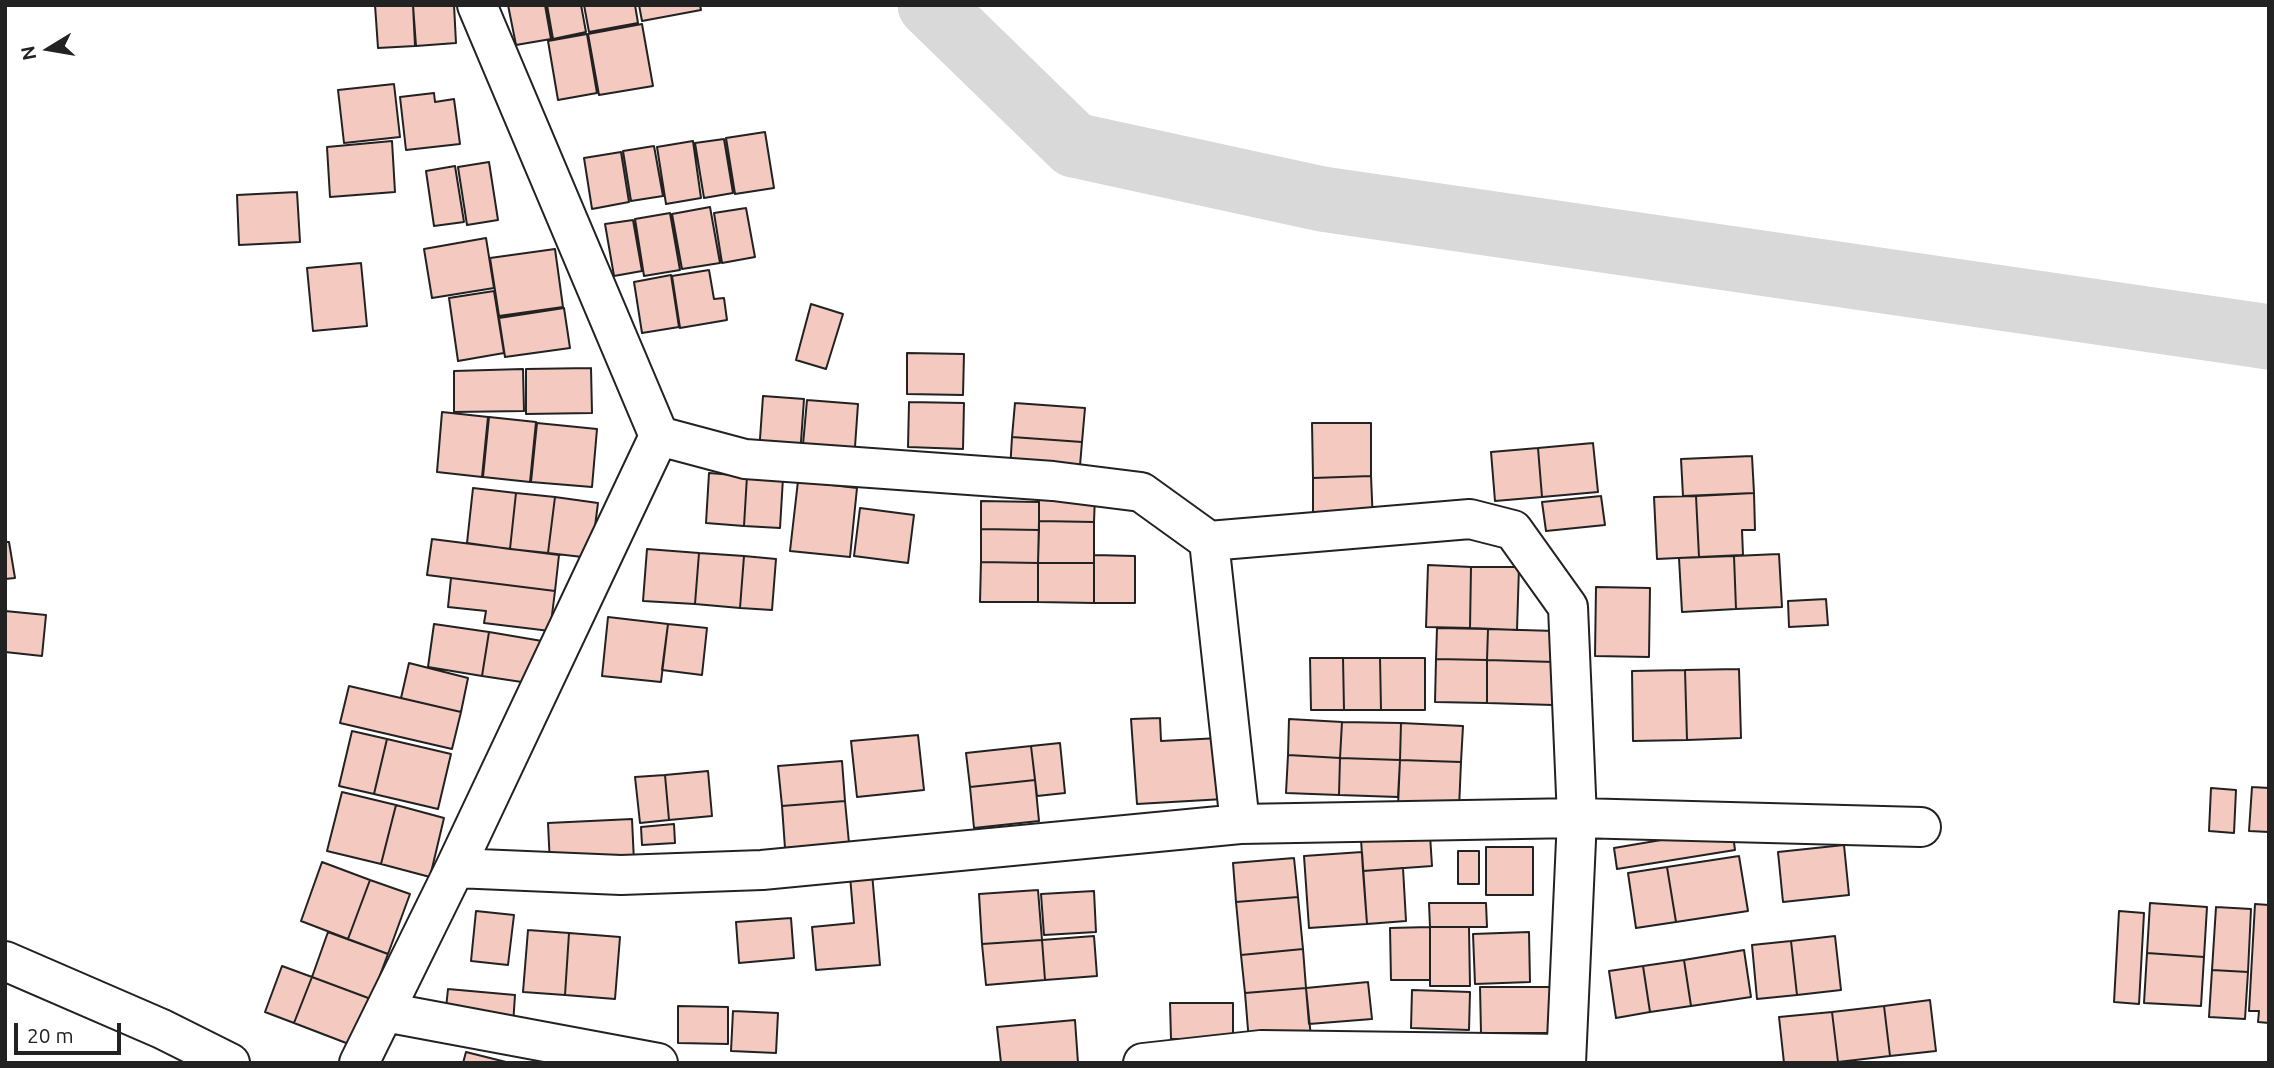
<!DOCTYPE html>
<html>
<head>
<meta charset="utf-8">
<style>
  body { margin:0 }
  #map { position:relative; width:2274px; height:1068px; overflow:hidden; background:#fff; font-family:Ubuntu,sans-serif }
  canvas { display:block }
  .frame { position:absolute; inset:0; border:7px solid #222; pointer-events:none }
  .north { position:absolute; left:14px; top:14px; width:70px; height:70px; -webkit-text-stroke:5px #fff; paint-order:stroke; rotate:259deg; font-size:19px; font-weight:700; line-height:28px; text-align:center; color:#222 }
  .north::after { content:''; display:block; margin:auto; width:24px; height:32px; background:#222; clip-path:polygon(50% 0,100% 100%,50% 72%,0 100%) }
  .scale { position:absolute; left:14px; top:1023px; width:107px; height:32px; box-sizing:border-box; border:4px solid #222; border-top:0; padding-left:9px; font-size:21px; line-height:24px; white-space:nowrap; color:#222; -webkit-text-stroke:5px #fff; paint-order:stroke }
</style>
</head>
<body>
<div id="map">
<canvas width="2274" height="1068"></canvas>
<div class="frame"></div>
<div class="north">N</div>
<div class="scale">20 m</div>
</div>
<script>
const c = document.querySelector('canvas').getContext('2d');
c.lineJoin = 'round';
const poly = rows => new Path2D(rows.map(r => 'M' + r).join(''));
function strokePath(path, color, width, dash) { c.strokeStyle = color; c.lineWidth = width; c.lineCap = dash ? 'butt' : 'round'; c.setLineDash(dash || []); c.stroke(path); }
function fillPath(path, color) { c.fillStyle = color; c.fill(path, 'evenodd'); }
strokePath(poly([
  [930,5,1074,145,1322,199,2269,337]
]), '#d9d9d9', 65);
const building = poly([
  [375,5,413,5,415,46,378,48,375,5],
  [413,5,454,5,456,43,416,46,413,5],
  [508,5,545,5,551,39,516,45,508,5],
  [547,5,581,5,586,32,553,39,547,5],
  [584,5,635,5,638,23,589,32,584,5],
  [639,5,700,5,701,10,642,21,639,5],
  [642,24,653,86,599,95,588,34,642,24],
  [587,34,597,93,558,100,548,41,587,34],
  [394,84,400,137,344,143,338,90,394,84],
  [434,93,435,102,454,99,460,144,406,150,400,97,434,93],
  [765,132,774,188,735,194,726,138,765,132],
  [724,139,733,193,704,198,695,143,724,139],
  [392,141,395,192,330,197,327,147,392,141],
  [693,141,701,198,666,204,657,147,693,141],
  [654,146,663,196,631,201,623,151,654,146],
  [621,152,629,202,592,209,584,158,621,152],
  [489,162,498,220,467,225,458,167,489,162],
  [455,166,464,222,434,226,426,171,455,166],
  [297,192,300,242,239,245,237,195,297,192],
  [710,207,720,263,682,269,672,214,710,207],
  [746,208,755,257,722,263,714,213,746,208],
  [670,213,680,270,644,276,635,219,670,213],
  [633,220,642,271,614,276,605,224,633,220],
  [486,238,494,288,432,298,424,249,486,238],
  [555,249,563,307,499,316,490,258,555,249],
  [361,263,367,326,313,331,307,268,361,263],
  [709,270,714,299,724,298,727,320,680,328,672,276,709,270],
  [671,275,679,327,642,333,634,282,671,275],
  [494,291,504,353,458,361,449,298,494,291],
  [811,304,843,314,826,369,796,360,811,304],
  [564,308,570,348,505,357,499,318,564,308],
  [907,353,964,354,963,395,907,394,907,353],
  [591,368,592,413,526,414,526,369,591,368],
  [523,369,524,411,454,412,454,371,523,369],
  [763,396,804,399,800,456,759,453,763,396],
  [807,400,858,404,854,461,802,456,807,400],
  [909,402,964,403,963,449,908,447,909,402],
  [1015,403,1085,408,1082,442,1012,437,1015,403],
  [442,412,488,417,482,477,437,472,442,412],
  [489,417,536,422,530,482,483,477,489,417],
  [537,423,597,429,592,487,531,482,537,423],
  [1312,423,1371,423,1371,476,1313,478,1312,423],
  [1012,437,1082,442,1079,477,1010,471,1012,437],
  [1593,443,1598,492,1542,497,1538,448,1593,443],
  [1538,448,1542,497,1495,501,1491,452,1538,448],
  [1752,456,1754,493,1683,496,1681,459,1752,456],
  [709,473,747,476,744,526,706,523,709,473],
  [747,476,783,478,780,528,744,526,747,476],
  [1371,476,1373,523,1313,524,1313,478,1371,476],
  [798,481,857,488,850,557,790,551,798,481],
  [473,488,516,493,510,549,467,543,473,488],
  [516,493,555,497,548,553,510,549,516,493],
  [1754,493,1755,530,1742,530,1743,555,1699,557,1696,496,1754,493],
  [1039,494,1095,495,1094,522,1039,521,1039,494],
  [1601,496,1605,525,1546,531,1542,502,1601,496],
  [1696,496,1699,557,1657,559,1654,497,1696,496],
  [555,497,598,503,591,558,548,553,555,497],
  [981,501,1039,502,1039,530,981,529,981,501],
  [860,508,914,515,908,563,854,556,860,508],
  [1039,521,1094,522,1094,563,1038,563,1039,521],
  [981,529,1039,530,1038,563,981,562,981,529],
  [432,539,559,555,555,591,427,575,432,539],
  [5,542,9,542,15,578,5,579,5,542],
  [647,549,699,553,695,604,643,601,647,549],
  [699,553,744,556,740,608,695,604,699,553],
  [1779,554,1782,607,1736,609,1734,556,1779,554],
  [1094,555,1135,556,1135,603,1094,603,1094,555],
  [744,556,776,559,772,610,740,608,744,556],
  [1734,556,1736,609,1682,612,1679,558,1734,556],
  [981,562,1038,563,1038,602,980,602,981,562],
  [1038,563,1094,563,1094,603,1038,602,1038,563],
  [1428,565,1471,567,1470,628,1426,627,1428,565],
  [1471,567,1519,567,1517,630,1470,628,1471,567],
  [451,578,555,591,550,631,484,623,486,611,448,607,451,578],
  [1596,587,1650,588,1649,657,1595,656,1596,587],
  [1826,599,1828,625,1789,627,1788,601,1826,599],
  [5,611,46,615,42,656,5,652,5,611],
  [608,617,668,624,661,682,602,676,608,617],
  [434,624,489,632,482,676,428,667,434,624],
  [668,624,707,628,702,675,662,670,668,624],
  [1437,628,1488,629,1487,660,1436,659,1437,628],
  [1488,629,1555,631,1554,662,1487,660,1488,629],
  [489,632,542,641,535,684,482,676,489,632],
  [1310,658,1343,658,1344,710,1311,710,1310,658],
  [1343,658,1380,658,1381,710,1344,710,1343,658],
  [1380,658,1425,658,1425,710,1381,710,1380,658],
  [1436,659,1487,660,1487,703,1435,702,1436,659],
  [1487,660,1554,662,1553,705,1487,703,1487,660],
  [409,663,468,678,461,712,401,698,409,663],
  [1739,669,1741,738,1687,740,1685,670,1739,669],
  [1685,670,1687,740,1633,741,1632,671,1685,670],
  [349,686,461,712,452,749,340,723,349,686],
  [1160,718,1161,741,1220,738,1224,799,1137,804,1131,719,1160,718],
  [1289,719,1342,722,1340,758,1288,755,1289,719],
  [1342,722,1401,723,1400,760,1340,758,1342,722],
  [1401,723,1463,726,1461,762,1400,760,1401,723],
  [352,731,387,739,374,794,339,786,352,731],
  [918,735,924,790,857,797,851,741,918,735],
  [387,739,451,754,438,809,374,794,387,739],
  [1060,743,1065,793,1037,796,1031,746,1060,743],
  [1031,746,1035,780,970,787,966,753,1031,746],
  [1288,755,1340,758,1339,795,1286,793,1288,755],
  [1340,758,1400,760,1398,797,1339,795,1340,758],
  [1400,760,1461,762,1459,809,1398,806,1400,760],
  [842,761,845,801,782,806,778,766,842,761],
  [708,771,712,816,669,820,665,775,708,771],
  [665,775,669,820,640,823,635,777,665,775],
  [1035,780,1039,821,974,828,970,787,1035,780],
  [2252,787,2269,788,2269,832,2249,831,2252,787],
  [2211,788,2236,790,2234,833,2209,831,2211,788],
  [342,792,396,805,381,864,327,851,342,792],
  [845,801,849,843,785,848,782,806,845,801],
  [396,805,444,818,430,877,381,864,396,805],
  [632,819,634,862,550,865,548,823,632,819],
  [674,824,675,843,642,845,641,827,674,824],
  [1732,828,1735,850,1617,869,1614,848,1732,828],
  [1430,835,1432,866,1363,871,1361,839,1430,835],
  [1844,845,1849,895,1783,902,1778,852,1844,845],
  [1486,847,1533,847,1533,895,1486,895,1486,847],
  [1458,851,1479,851,1479,884,1458,884,1458,851],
  [1362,852,1367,924,1309,928,1304,856,1362,852],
  [1739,856,1748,911,1676,922,1667,867,1739,856],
  [1294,858,1298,897,1236,902,1233,863,1294,858],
  [322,862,370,880,348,939,301,921,322,862],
  [1667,867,1676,922,1636,928,1628,873,1667,867],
  [1403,868,1406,921,1367,924,1363,871,1403,868],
  [872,873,880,965,816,970,812,927,854,923,850,876,872,873],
  [370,880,410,894,388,954,348,939,370,880],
  [1038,890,1042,940,982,944,979,894,1038,890],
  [1094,891,1096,932,1044,935,1041,894,1094,891],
  [1298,897,1303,949,1241,955,1236,902,1298,897],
  [1429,903,1486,903,1487,927,1430,927,1429,903],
  [2150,903,2207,907,2204,957,2147,953,2150,903],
  [2255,904,2269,905,2269,1023,2258,1022,2259,1011,2249,1011,2255,904],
  [2216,907,2251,909,2248,972,2212,970,2216,907],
  [476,911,514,915,508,965,471,961,476,911],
  [2119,911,2144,913,2139,1004,2114,1002,2119,911],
  [791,918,794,958,739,963,736,922,791,918],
  [1430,927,1430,980,1391,980,1390,928,1430,927],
  [1430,927,1469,927,1470,986,1430,986,1430,927],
  [528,930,569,933,565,995,523,992,528,930],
  [328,932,388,954,371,999,312,977,328,932],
  [1529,932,1530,982,1475,984,1473,934,1529,932],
  [569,933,620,937,615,999,565,995,569,933],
  [1094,936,1097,976,1045,980,1042,940,1094,936],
  [1835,936,1841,990,1797,995,1791,941,1835,936],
  [1042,940,1045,980,986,985,982,944,1042,940],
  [1791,941,1797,995,1757,999,1752,945,1791,941],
  [1303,949,1306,988,1245,993,1241,955,1303,949],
  [1744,950,1751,997,1691,1006,1684,960,1744,950],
  [2147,953,2204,957,2201,1006,2144,1003,2147,953],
  [1684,960,1691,1006,1650,1012,1643,966,1684,960],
  [282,966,312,977,294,1023,265,1012,282,966],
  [1643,966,1650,1012,1616,1018,1609,971,1643,966],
  [2212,970,2248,972,2245,1019,2209,1017,2212,970],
  [312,977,371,999,354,1046,294,1023,312,977],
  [1368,982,1372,1019,1309,1024,1306,988,1368,982],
  [1480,987,1552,987,1553,1033,1481,1033,1480,987],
  [1306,988,1311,1037,1249,1042,1245,993,1306,988],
  [448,989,515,995,513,1025,445,1018,448,989],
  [1412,990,1470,992,1469,1030,1411,1028,1412,990],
  [1930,1000,1936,1051,1890,1056,1884,1006,1930,1000],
  [1170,1003,1233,1003,1233,1039,1171,1039,1170,1003],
  [678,1006,728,1007,728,1044,678,1043,678,1006],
  [1884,1006,1890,1056,1838,1062,1832,1012,1884,1006],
  [733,1011,778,1013,776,1053,731,1051,733,1011],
  [1832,1012,1838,1062,1784,1063,1779,1017,1832,1012],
  [1075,1020,1078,1063,1001,1063,997,1027,1075,1020],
  [466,1052,510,1063,463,1063,466,1052]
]);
fillPath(building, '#f3c9c0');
strokePath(building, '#222', 2);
const minor = poly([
  [659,436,745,459,1053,481,1141,492,1209,541,1470,519,1513,530,1568,607,1577,818,1566,1063],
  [1209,541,1240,824],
  [455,868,621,875,762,870,1240,824,1577,818,1921,827],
  [385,1012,658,1063],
  [359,1063,455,868,659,436,477,5],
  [1143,1063,1261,1050,1566,1054]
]);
const highway = poly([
  [5,961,162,1029,230,1063]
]);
strokePath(minor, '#222', 42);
strokePath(highway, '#222', 42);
strokePath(minor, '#fff', 38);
strokePath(highway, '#fff', 38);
</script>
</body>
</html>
